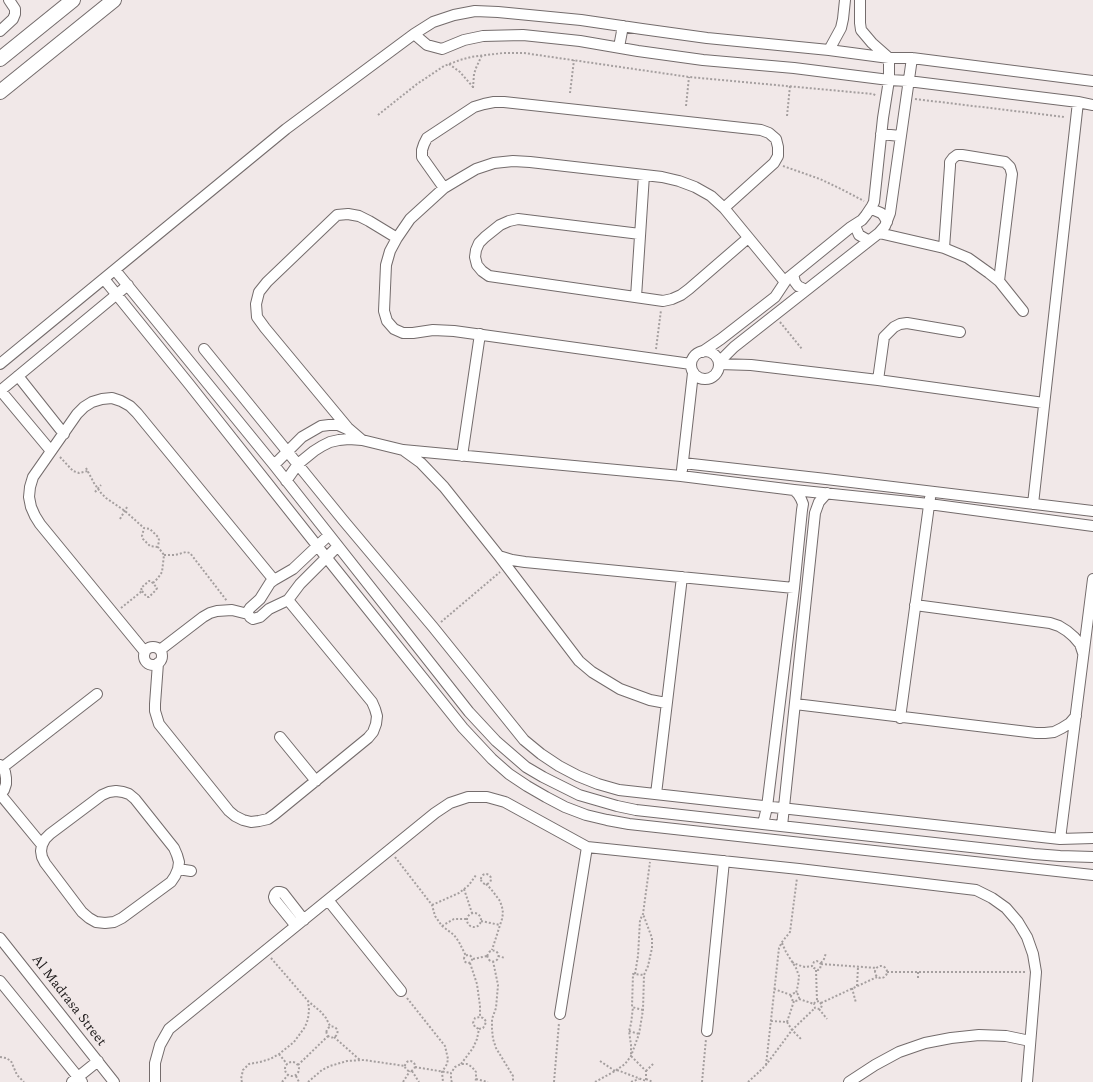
<!DOCTYPE html>
<html>
<head>
<meta charset="utf-8">
<style>
  body { margin:0 }
  canvas { display:block; background:#f1e8e8 }
</style>
</head>
<body>
<canvas width="1093" height="1082"></canvas>
<script>
const c = document.querySelector('canvas').getContext('2d');
c.lineJoin = 'round';
const poly = rows => new Path2D(rows.map(r => 'M' + r).join(''));
function strokePath(path, color, width, dash) { c.strokeStyle = color; c.lineWidth = width; c.lineCap = dash ? 'butt' : 'round'; c.setLineDash(dash || []); c.stroke(path); }
function write(font, color, halo, rows, align = 'center') {
  c.font = font + ' Spectral,serif'; c.lineWidth = 3; c.setLineDash([]); c.textBaseline = 'middle'; c.strokeStyle = halo; c.fillStyle = color; for (const [text, x, y, turn = 0] of rows) {
    c.save(); c.translate(x, y); c.rotate((+turn || 0) * Math.PI / 180); c.textAlign = isNaN(turn) ? turn : align; if (halo) c.strokeText(text, 0, 0); c.fillText(text, 0, 0); c.restore();
  }
}
const street = poly([
  [0,31,13,19,15,14,15,9,9,0],
  [414,34,427,45,442,49,464,40,483,36,523,35,580,41,638,51,703,60,794,68,889,80,908,81,1078,102,1093,105],
  [619,47,623,26],
  [829,50,841,28,843,19,845,0],
  [881,134,900,136],
  [444,188,422,157,422,150,424,144,427,138,474,107,484,104,494,102,504,102,761,130,769,133,776,139,778,147,778,156,774,163,724,208],
  [870,210,874,210,881,213,884,216,887,222],
  [856,224,856,228,859,235,866,239,870,240],
  [879,233,944,248,968,258,989,273,999,281,1023,311],
  [640,234,518,219,509,221,500,225,485,237,479,243,476,250,475,257,477,265,482,271,489,276,663,301,672,299,681,295,689,289,748,238],
  [944,248,950,166,950,162,953,158,957,155,962,155,1005,162,1010,167,1012,174,999,281],
  [115,270,274,465,469,712,496,741,526,767,543,777,579,795,617,806,636,810,1034,854,1060,856,1093,857],
  [793,274,795,282,798,286,806,290],
  [104,279,189,384,326,557,463,728,492,759,509,774,527,786,546,797,565,807,586,815,607,820,629,824,1093,875],
  [636,297,644,175],
  [204,349,343,520,433,627,524,740,541,754,559,766,578,776,598,784,619,790,1060,839,1093,838],
  '691 365a14 14 0 1 1 28 0a14 14 0 1 1-28 0Z',
  [702,352,721,339,775,297,787,279,851,227,862,220,866,215,872,206,874,202,883,118,889,80,889,58,872,43,861,30,860,23,860,0],
  [719,362,734,347,870,240,879,233,885,226,890,213,912,58],
  [0,364,286,129,414,34,433,22,454,15,475,11,498,12,581,20,642,29,707,38,829,50,889,58,912,58,1093,81],
  [691,364,454,331,433,330,413,333,403,333,394,329,387,321,384,311,386,265,390,251,397,238,410,219,444,188,459,179,476,169,494,163,513,161,530,162,662,177,679,181,695,187,711,196,724,208,785,282],
  [719,364,751,365,878,380,1044,403],
  [18,376,64,434],
  [878,380,884,337,894,327,900,324,907,323,960,332],
  [0,390,51,451],
  [0,391,128,285],
  [362,440,348,428,265,328,257,317,256,304,259,292,267,282,337,215,348,214,359,216,369,221,397,238],
  [403,450,421,463,444,487,499,556,579,661,592,672,620,689,650,700,666,703],
  [462,456,480,334],
  [683,463,826,479,1093,511],
  [274,465,302,437,321,426,329,425,338,425,349,430],
  [682,470,693,373],
  [286,481,298,464,314,451,322,446,330,442,339,440,349,439,362,440,403,450,681,476,794,490,929,504,1093,526],
  [1033,504,1078,102],
  [499,556,512,560,525,562,794,588],
  [915,605,1050,623,1059,626,1067,631,1074,637,1080,644,1083,653],
  [248,614,248,611,250,608,260,599,270,583,274,580,293,569,329,535],
  '144 656a9 9 0 1 1 18 0a9 9 0 1 1-18 0Z',
  [160,650,203,617,210,613,217,611,232,610,248,614,250,617,253,619,260,617,269,609,288,600,300,584,338,546],
  [145,652,40,524,35,516,31,507,29,497,30,487,33,477,77,414,84,407,92,402,102,399,112,398,121,401,130,406,137,413,274,580],
  [158,663,155,704,155,711,159,724,229,811,235,816,243,820,251,822,259,821,268,819,275,814,368,738,373,732,376,724,377,716,375,709,372,702,288,600],
  [795,704,1036,733,1045,733,1054,732,1062,728,1070,723,1076,716],
  [900,718,930,498],
  [280,737,316,781],
  [0,765,5,772,6,778,6,784,4,790,0,795],
  [3,767,97,694],
  [116,791,123,792,129,794,135,799,174,848,177,855,179,862,178,869,175,876,171,882,122,918,114,922,105,923,96,922,89,918,82,912,45,863,42,857,41,851,42,845,45,839,50,834,102,795,109,792,116,791],
  [0,794,42,845],
  [656,794,682,577],
  [763,824,767,807,794,588,802,510,803,504,801,499,798,494,794,490],
  [782,826,815,513,819,502,827,493],
  [1060,839,1093,579],
  [178,869,191,871],
  [328,900,401,991],
  [296,926,275,900,274,897,275,894,277,892,280,892,283,893,304,920],
  [0,938,114,1082],
  [0,981,82,1082],
  [560,1014,587,847],
  [707,1031,724,861],
  [72,1082,98,1061],
  [155,1082,155,1063,160,1045,169,1029,435,813,450,803,468,797,487,797,505,802,587,847,799,869,976,890,992,898,1006,908,1018,922,1027,937,1033,954,1036,972,1027,1082],
  [849,1082,875,1065,899,1052,925,1043,951,1038,979,1035,1006,1036,1030,1041]
]);
const secondary = poly([
  [0,59,73,0],
  [0,92,114,0]
]);
strokePath(street, '#746c6c', 12);
strokePath(secondary, '#746c6c', 16);
strokePath(poly([
  [449,64,460,72,473,87],
  [473,88,474,74,476,68,482,55],
  [570,93,574,60],
  [915,99,1065,117],
  [686,106,689,77],
  [378,115,417,84,444,66,460,60,471,57,503,53,524,53,689,77,873,94,877,96],
  [787,116,790,86],
  [783,166,820,179,841,189,864,201],
  [780,322,802,349],
  [656,349,661,310],
  [60,457,73,471,79,473,88,471],
  [86,468,94,483,101,493,106,498,125,511,144,528],
  [95,492,101,485],
  [120,519,127,507],
  [164,555,175,555,186,552,190,553,227,601],
  [153,583,158,578,162,572,164,555,158,547,159,540,158,537,150,529,144,528,142,536,143,539,150,546,158,547],
  [121,608,142,591,141,588,149,581,151,581,157,588,156,590,149,597,147,597,142,591],
  [441,622,500,572],
  [395,857,432,905,435,916,442,926,454,935,459,942,466,956],
  '481 879a5 5 0 1 1 10 0a5 5 0 1 1-10 0Z',
  [486,884,491,889,500,901,502,907,503,913,502,919,492,950],
  [464,889,472,913],
  [432,905,459,893,469,885,476,875],
  '467 920a7 7 0 1 1 14 0a7 7 0 1 1-14 0Z',
  [481,921,500,925],
  [442,926,454,919,467,919],
  [782,943,786,952,796,968,799,976,798,985,796,993],
  '487.5 956a5.5 5.5 0 1 1 11 0a5.5 5.5 0 1 1-11 0Z',
  '464 959a4 4 0 1 1 8 0a4 4 0 1 1-8 0Z',
  [498,956,505,958],
  [271,958,308,1001,321,1012,326,1018,330,1026],
  [473,959,487,956],
  [493,961,498,985,496,1008,492,1019,492,1029,493,1039,496,1048,513,1076,513,1082],
  [792,962,798,965,805,967,812,966,814,962,817,961,821,964,820,969,818,970,814,968,812,966],
  [470,963,477,984,480,1006,480,1017],
  [821,963,824,959,826,953],
  [821,964,877,968],
  '875 972a6 6 0 1 1 12 0a6 6 0 1 1-12 0Z',
  [816,970,817,1001],
  [887,972,1026,972],
  [918,972,918,979],
  [635,974,638,956,640,920,643,914,650,862],
  [857,986,858,967],
  [852,988,856,1003],
  [774,989,791,995],
  '791 997a4 4 0 1 1 8 0a4 4 0 1 1-8 0Z',
  [407,998,445,1046,448,1059,447,1064,442,1072,443,1082],
  [799,999,814,1004,815,1002,819,1001,822,1005,821,1008,819,1009,815,1008,814,1004],
  [821,1003,877,977],
  [819,1009,827,1019],
  [643,1010,632,1007,633,974,644,975],
  [771,1021,787,1022,792,1030,801,1039],
  [787,1022,794,1001],
  '326.5 1032a5.5 5.5 0 1 1 11 0a5.5 5.5 0 1 1-11 0Z',
  [629,1031,639,1034],
  [334,1037,360,1060],
  [279,1054,287,1064],
  [0,1057,6,1058,11,1061,17,1075,24,1082],
  [600,1061,615,1071],
  '405 1066a5 5 0 1 1 10 0a5 5 0 1 1-10 0Z',
  '285 1069a7 7 0 1 1 14 0a7 7 0 1 1-14 0Z',
  [461,1064,473,1048,477,1039,479,1029,483,1028,485,1025,486,1021,483,1018,480,1017,475,1018,473,1023,475,1027,479,1029],
  [298,1065,328,1036],
  [766,1065,779,948,782,942,790,932,797,878],
  [415,1067,451,1073],
  [617,1070,646,1081,646,1071,631,1056,631,1045,629,1031,631,1024,633,1007],
  [412,1071,419,1082],
  [646,1071,654,1063],
  [296,1076,299,1082],
  [476,1079,488,1082],
  [646,1079,653,1082],
  [242,1082,241,1079,243,1070,249,1064,260,1062,270,1059,279,1054,294,1042,305,1027,308,1019,309,1010,308,1001],
  [282,1082,288,1075],
  [308,1082,322,1070,330,1066,347,1061,364,1060,405,1066],
  [403,1082,410,1071],
  [452,1082,451,1080,451,1073,455,1067,461,1064,467,1064,472,1067,476,1072,476,1079,475,1082],
  [554,1082,559,1023],
  [595,1082,615,1071,625,1064,631,1056,639,1034,643,1010,644,975,648,966,652,948,652,938,643,914],
  [631,1082,639,1079],
  [702,1082,706,1039],
  [748,1082,759,1072,766,1065,792,1030,815,1008]
]), '#a59f9f', 2, [2, 2]);
strokePath(street, '#fff', 10);
strokePath(secondary, '#fff', 14);
write('14px', '#1e1b1b', '#f1e8e8', [
  ["Al Madrasa Street",68,1001,52]
]);
</script>
</body>
</html>
